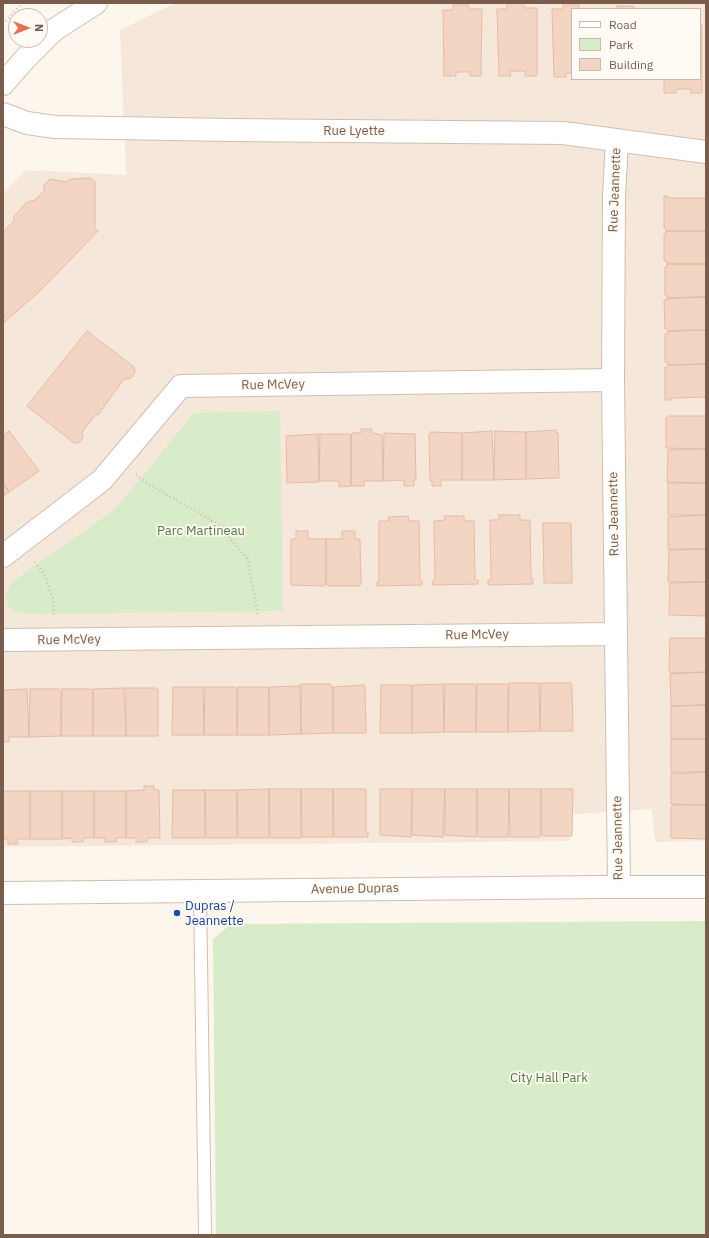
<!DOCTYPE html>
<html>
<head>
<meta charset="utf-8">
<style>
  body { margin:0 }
  #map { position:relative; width:709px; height:1238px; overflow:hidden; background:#fdf6ec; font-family:"IBM Plex Sans",sans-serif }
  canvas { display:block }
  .frame { position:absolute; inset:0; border:4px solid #7a5c4d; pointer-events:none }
  .legend { position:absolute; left:571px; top:8px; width:130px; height:72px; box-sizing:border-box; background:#fffaf3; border:1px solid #cabbb1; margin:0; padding:5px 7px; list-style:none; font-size:12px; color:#7a5c4d }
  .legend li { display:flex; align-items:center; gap:8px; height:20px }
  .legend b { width:20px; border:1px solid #cabbb1 }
  .north { position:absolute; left:8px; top:8px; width:40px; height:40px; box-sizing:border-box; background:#fffaf3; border:1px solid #cabbb1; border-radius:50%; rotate:90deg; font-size:11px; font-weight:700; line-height:16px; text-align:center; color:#7a5c4d }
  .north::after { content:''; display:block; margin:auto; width:14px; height:18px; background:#e76f51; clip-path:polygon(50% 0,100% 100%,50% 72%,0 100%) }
</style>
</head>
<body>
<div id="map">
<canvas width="709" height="1238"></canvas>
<div class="frame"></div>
<ul class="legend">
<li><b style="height:5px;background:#fff"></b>Road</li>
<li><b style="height:11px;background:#d8ecc9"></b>Park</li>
<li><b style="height:11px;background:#f3d5c3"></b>Building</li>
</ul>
<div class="north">N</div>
</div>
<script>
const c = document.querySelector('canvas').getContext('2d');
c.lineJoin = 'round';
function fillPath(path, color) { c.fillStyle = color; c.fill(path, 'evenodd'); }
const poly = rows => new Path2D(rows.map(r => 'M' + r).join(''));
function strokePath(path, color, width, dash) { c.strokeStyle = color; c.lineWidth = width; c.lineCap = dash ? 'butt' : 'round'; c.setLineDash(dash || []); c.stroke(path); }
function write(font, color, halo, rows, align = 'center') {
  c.font = font + ' "IBM Plex Sans",sans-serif'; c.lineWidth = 3.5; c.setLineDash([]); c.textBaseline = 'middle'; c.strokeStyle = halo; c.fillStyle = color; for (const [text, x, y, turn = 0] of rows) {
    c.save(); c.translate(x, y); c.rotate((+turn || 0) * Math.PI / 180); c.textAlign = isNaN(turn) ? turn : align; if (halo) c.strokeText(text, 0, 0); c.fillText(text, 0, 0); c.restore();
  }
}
fillPath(poly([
  [175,3,706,3,706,841,655,842,652,809,568,815,570,841,3,847,3,193,26,170,126,175,120,30],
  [572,9,700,9,700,79,572,79]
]), '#f5e8da');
fillPath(poly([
  [280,411,283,611,23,614,12,610,8,606,5,594,12,582,110,513,124,499,194,413],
  [706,921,706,1235,216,1235,213,939,231,924]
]), '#d8ecc9');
const building = poly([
  [524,3,524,8,537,8,537,76,525,76,525,71,510,71,511,76,499,76,497,9,507,9,507,4,524,3],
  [453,5,469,5,469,9,482,9,481,76,470,76,470,72,456,72,456,76,444,76,443,10,453,10,453,5],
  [563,5,579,5,579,9,572,9,572,73,566,73,566,77,554,77,552,9,563,9,563,5],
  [617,6,634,6,634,9,617,9,617,6],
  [700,25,702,25,702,93,691,93,691,89,676,89,676,93,664,93,664,79,700,79,700,25],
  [90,178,95,182,95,228,98,231,39,292,3,323,3,232,15,220,13,218,27,202,35,200,44,191,44,185,50,179,67,182,70,179,90,178],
  [664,196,668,196,668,198,706,198,706,231,666,231,666,228,664,228,664,196],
  [666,231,706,231,706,264,667,264,667,261,664,261,664,234,666,234,666,231],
  [667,264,706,264,706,297,667,298,667,295,665,295,665,267,667,267,667,264],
  [706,297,706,330,668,331,667,329,665,329,664,300,667,300,667,298,706,297],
  [706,330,706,364,668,365,668,362,665,362,665,334,668,334,668,331,706,330],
  [87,331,134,367,135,372,131,378,124,379,98,415,96,414,82,432,83,437,79,443,74,443,27,406,87,331],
  [706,364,706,397,671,398,671,400,665,400,665,367,668,367,668,365,706,364],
  [668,416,706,416,706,449,666,448,666,418,668,416],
  [361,429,372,429,372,433,382,435,383,481,364,481,364,486,351,486,351,435,352,433,361,433,361,429],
  [556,430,556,433,558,433,559,478,526,479,526,432,556,430],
  [9,431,39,471,9,492,3,483,3,436,9,431],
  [492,431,494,480,462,480,462,433,492,431],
  [495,431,526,432,526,479,494,480,495,431],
  [431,432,462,433,462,480,441,480,441,486,432,486,432,481,430,481,429,434,431,434,431,432],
  [384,433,415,434,416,480,414,480,414,486,404,486,404,480,383,481,384,433],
  [318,434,319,482,287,483,286,436,318,434],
  [320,434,349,434,351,435,351,486,339,487,339,481,319,481,320,434],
  [706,449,706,483,667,482,668,450,706,449],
  [3,483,9,492,3,496,3,483],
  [668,483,706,483,706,515,668,515,668,483],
  [499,515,520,515,520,520,530,520,531,579,533,579,533,584,488,585,488,580,491,580,490,520,499,520,499,515],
  [706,515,706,549,668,549,668,517,706,515],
  [408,516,409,521,419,521,420,581,422,581,422,585,377,586,377,582,379,582,379,521,389,521,388,517,408,516],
  [445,516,464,516,464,521,474,521,475,580,478,580,478,584,433,585,433,580,435,580,434,521,445,520,445,516],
  [543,523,571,523,572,583,544,583,543,523],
  [296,531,308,531,308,539,326,539,326,584,324,584,324,586,291,585,291,539,296,539,296,531],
  [342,531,355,531,355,539,360,539,361,584,359,586,328,586,326,584,326,539,342,539,342,531],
  [706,549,706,582,668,582,669,550,706,549],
  [706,582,706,616,669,615,670,583,706,582],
  [670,638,706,638,706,672,671,673,669,671,670,638],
  [706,672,706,705,671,706,670,674,706,672],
  [509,683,539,683,540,731,508,732,509,683],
  [541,683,571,683,572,685,573,731,540,731,541,683],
  [301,684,331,684,331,687,333,687,333,733,301,734,301,684],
  [443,684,444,732,412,733,412,686,413,685,443,684],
  [445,684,474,684,476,686,476,732,444,732,445,684],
  [477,684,507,684,508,685,508,732,476,732,477,684],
  [363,685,365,686,366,733,333,733,333,687,363,685],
  [381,685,410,685,412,686,412,733,380,733,381,685],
  [299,686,300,688,301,734,269,735,269,687,299,686],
  [173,687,203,687,204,735,172,735,173,687],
  [205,687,235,687,237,689,237,735,204,735,205,687],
  [238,687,267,687,269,689,269,735,237,735,238,687],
  [124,688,126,736,93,736,93,690,94,689,124,688],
  [126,688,157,688,158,690,158,736,126,736,126,688],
  [27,689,29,737,9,737,9,742,3,742,3,690,27,689],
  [30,689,59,689,61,691,61,736,29,737,30,689],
  [62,689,92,689,93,690,93,736,61,736,62,689],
  [706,705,706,739,671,739,671,706,706,705],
  [671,739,706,739,706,772,671,772,671,739],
  [706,772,706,805,671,804,671,774,706,772],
  [144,786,154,786,154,790,159,790,160,838,147,838,147,842,136,842,136,838,126,838,126,791,144,790,144,786],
  [269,789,301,789,301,838,270,838,269,789],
  [269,789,269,838,238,838,237,790,269,789],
  [301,789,333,789,333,837,302,837,301,789],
  [333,789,366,789,366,832,368,832,368,837,334,837,333,789],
  [380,789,412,789,411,837,380,835,380,789],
  [412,789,445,789,443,837,412,835,412,789],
  [445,789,477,789,477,835,476,837,445,835,445,789],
  [477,789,509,789,508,837,479,837,477,835,477,789],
  [509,789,541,789,541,834,540,837,510,837,509,789],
  [541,789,573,789,572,836,543,836,541,834,541,789],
  [173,790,205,790,205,838,172,838,173,790],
  [205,790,237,790,237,838,206,838,205,790],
  [3,791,30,791,30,839,18,839,18,844,8,844,8,839,3,839,3,791],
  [30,791,62,791,62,839,30,839,30,791],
  [62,791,94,791,94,838,83,838,83,842,72,842,72,838,62,839,62,791],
  [94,791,126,791,126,838,116,838,116,842,105,842,105,838,94,838,94,791],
  [673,805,706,805,706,839,671,838,671,807,673,805]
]);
fillPath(building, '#f3d5c3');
strokePath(building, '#e6bba3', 1);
const lane = poly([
  [200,891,205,1235]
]);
const street = poly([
  [3,114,27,123,55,127,231,130,563,133,706,152],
  [617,141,614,196,613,380,619,887],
  [3,556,102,480,181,386,613,380],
  [3,640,615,634],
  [3,893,602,887,706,887]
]);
const secondary = poly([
  [3,84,25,59,54,30,96,3]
]);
strokePath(lane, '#d1beb0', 14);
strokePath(street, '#d1beb0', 24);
strokePath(secondary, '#d6c0b0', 24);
strokePath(poly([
  [3,24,22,3],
  [136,475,147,483,216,523,247,558,258,614],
  [35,562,45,576,49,588,53,599,54,617]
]), '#d9b8a5', 2.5, [1, 3]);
strokePath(lane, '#fff', 12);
strokePath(street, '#fff', 22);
strokePath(secondary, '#fff', 22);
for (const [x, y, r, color] of [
  [177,913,4,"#1a4fb4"]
]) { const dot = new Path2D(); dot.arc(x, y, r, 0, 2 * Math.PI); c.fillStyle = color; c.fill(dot); strokePath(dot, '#fffaf3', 1.5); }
write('13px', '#7a5c4d', '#fffaf3', [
  ["Rue Lyette",354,131],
  ["Rue Jeannette",615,190,-88],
  ["Rue McVey",273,385,-1],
  ["Rue Jeannette",614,514,-91],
  ["Rue McVey",477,635,-1],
  ["Rue McVey",69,640,-1],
  ["Rue Jeannette",618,838,-91],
  ["Avenue Dupras",355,889,-1]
]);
write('13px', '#537a41', '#fffaf3', [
  ["Parc Martineau",201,531],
  ["City Hall Park",549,1078]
]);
write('13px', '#164399', '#fffaf3', [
  ["Dupras /",185,906],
  ["Jeannette",185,921]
], 'left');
</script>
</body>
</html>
